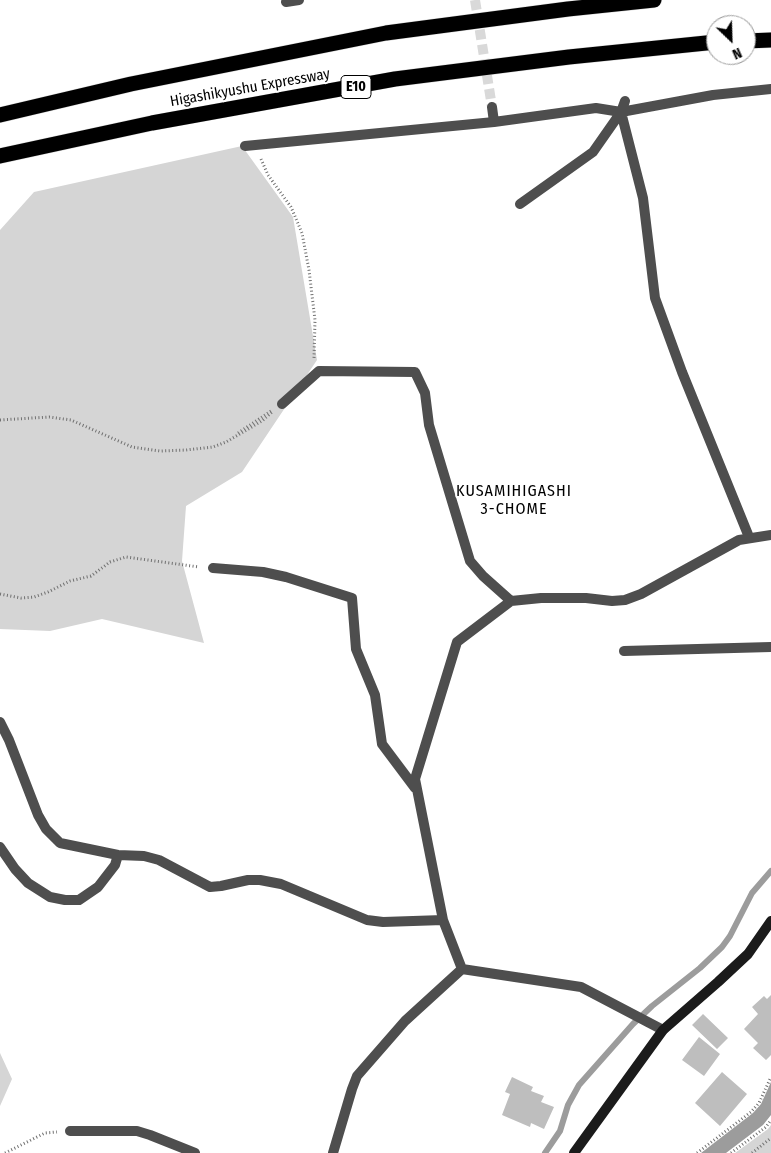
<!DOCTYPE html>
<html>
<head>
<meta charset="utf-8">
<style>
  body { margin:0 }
  #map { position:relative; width:771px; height:1153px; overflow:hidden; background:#fff; font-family:"Fira Sans Condensed",sans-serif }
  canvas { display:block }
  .north { position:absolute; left:706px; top:15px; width:50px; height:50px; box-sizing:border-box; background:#fff; border:1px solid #999; border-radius:50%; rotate:156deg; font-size:14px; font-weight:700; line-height:20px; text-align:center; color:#000 }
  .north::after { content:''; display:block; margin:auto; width:18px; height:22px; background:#000; clip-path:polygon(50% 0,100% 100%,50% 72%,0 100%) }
</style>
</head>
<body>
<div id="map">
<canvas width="771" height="1153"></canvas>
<div class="north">N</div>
</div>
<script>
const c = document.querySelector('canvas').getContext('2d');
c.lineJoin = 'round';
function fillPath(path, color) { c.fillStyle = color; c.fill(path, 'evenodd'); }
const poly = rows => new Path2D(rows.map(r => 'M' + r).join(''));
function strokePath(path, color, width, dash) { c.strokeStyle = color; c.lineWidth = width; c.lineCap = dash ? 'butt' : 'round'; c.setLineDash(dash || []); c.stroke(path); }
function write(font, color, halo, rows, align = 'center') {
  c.font = font + ' "Fira Sans Condensed",sans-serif'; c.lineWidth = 4; c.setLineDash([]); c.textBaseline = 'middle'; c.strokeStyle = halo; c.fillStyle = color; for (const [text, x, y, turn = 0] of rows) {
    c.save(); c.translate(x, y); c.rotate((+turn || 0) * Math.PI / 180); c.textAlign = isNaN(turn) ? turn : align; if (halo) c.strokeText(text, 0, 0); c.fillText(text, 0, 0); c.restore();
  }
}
fillPath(poly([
  [242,146,293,217,317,360,242,472,186,506,182,561,204,643,102,619,50,631,0,629,0,230,34,192],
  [0,1053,12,1079,0,1106],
  [771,1125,771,1153,735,1153,768,1129]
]), '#d5d5d5');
fillPath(poly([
  [771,1082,771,1115,763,1125,726,1153,701,1153,753,1113,761,1104]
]), '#9c9c9c');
strokePath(poly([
  [545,1153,560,1131,568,1105,579,1085,633,1024,652,1006,700,968,722,947,730,936,752,893,771,871]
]), '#9c9c9c', 6);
fillPath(poly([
  [771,995,771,1055,766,1060,753,1048,758,1043,744,1029,758,1014,752,1007,764,996,767,999],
  [703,1014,728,1038,717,1049,692,1025],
  [699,1037,720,1054,704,1076,682,1060],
  [722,1072,747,1094,720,1126,695,1103],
  [512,1077,533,1087,531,1091,544,1096,541,1102,554,1107,544,1129,531,1123,530,1127,502,1115,510,1094,505,1092]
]), '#bebebe');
strokePath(poly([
  [475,0,492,107]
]), '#d9d9d9', 10, [10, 5]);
const highway = poly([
  [746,41,771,40],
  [0,115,131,84,386,33,568,9,654,0],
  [0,156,152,123,395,79,569,57,716,42]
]);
strokePath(highway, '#dbdbdb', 16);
strokePath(poly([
  [261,159,268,175,291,207,302,233,309,270,315,320,314,358],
  [0,420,49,417,71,420,132,447,160,451,186,450,213,447,226,442,262,421,272,412],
  [238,433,271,411],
  [0,594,21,598,34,597,48,592,70,581,91,576,110,562,126,557,199,567],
  [5,1153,45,1133,57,1132],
  [697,1153,751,1112,759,1103,771,1077],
  [731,1153,766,1127,771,1120],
  [752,1153,771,1138]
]), '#707070', 3, [1, 2.5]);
strokePath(poly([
  [286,2,299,0],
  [492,107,494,122],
  [621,112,643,198,655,298,682,372,749,537],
  [245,146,494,122,596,108,621,112,713,95,771,89],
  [520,204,593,152,621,112,625,101],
  [282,404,319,371,415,372,425,393,429,425,470,561,483,576,511,601],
  [213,568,263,572,286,577,352,598,356,649,375,695,382,744,415,788],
  [624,651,771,647],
  [0,722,9,740,38,815,46,829,60,843,118,855,144,856,159,860,210,887,221,886,248,880,260,880,281,884,367,920,383,922,443,920],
  [0,847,15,869,28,883,50,897,65,900,79,900,98,887,115,865,118,855],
  [462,969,443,920,415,779,457,642,511,601,541,598,586,598,612,601,625,600,641,594,739,540,771,535],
  [70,1131,137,1131,150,1135,195,1153],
  [333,1153,352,1089,357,1076,405,1021,462,969,581,987,663,1030]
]), '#4e4e4e', 10);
strokePath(poly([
  [574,1153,663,1030,718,982,748,954,771,921]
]), '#1b1b1b', 10);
strokePath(highway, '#000', 15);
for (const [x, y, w] of [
  [356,87,30]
]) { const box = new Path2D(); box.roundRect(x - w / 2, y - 11.5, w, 23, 4); c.fillStyle = '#fff'; c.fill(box); strokePath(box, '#000', 1); }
write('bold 14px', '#000', null, [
  ["E10",356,87]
]);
write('15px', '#000', '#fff', [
  ["Higashikyushu Expressway",250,88,-10]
]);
c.letterSpacing = '1px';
write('16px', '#000', '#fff', [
  ["KUSAMIHIGASHI",514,492],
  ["3-CHOME",514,510]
]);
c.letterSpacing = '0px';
</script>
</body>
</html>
